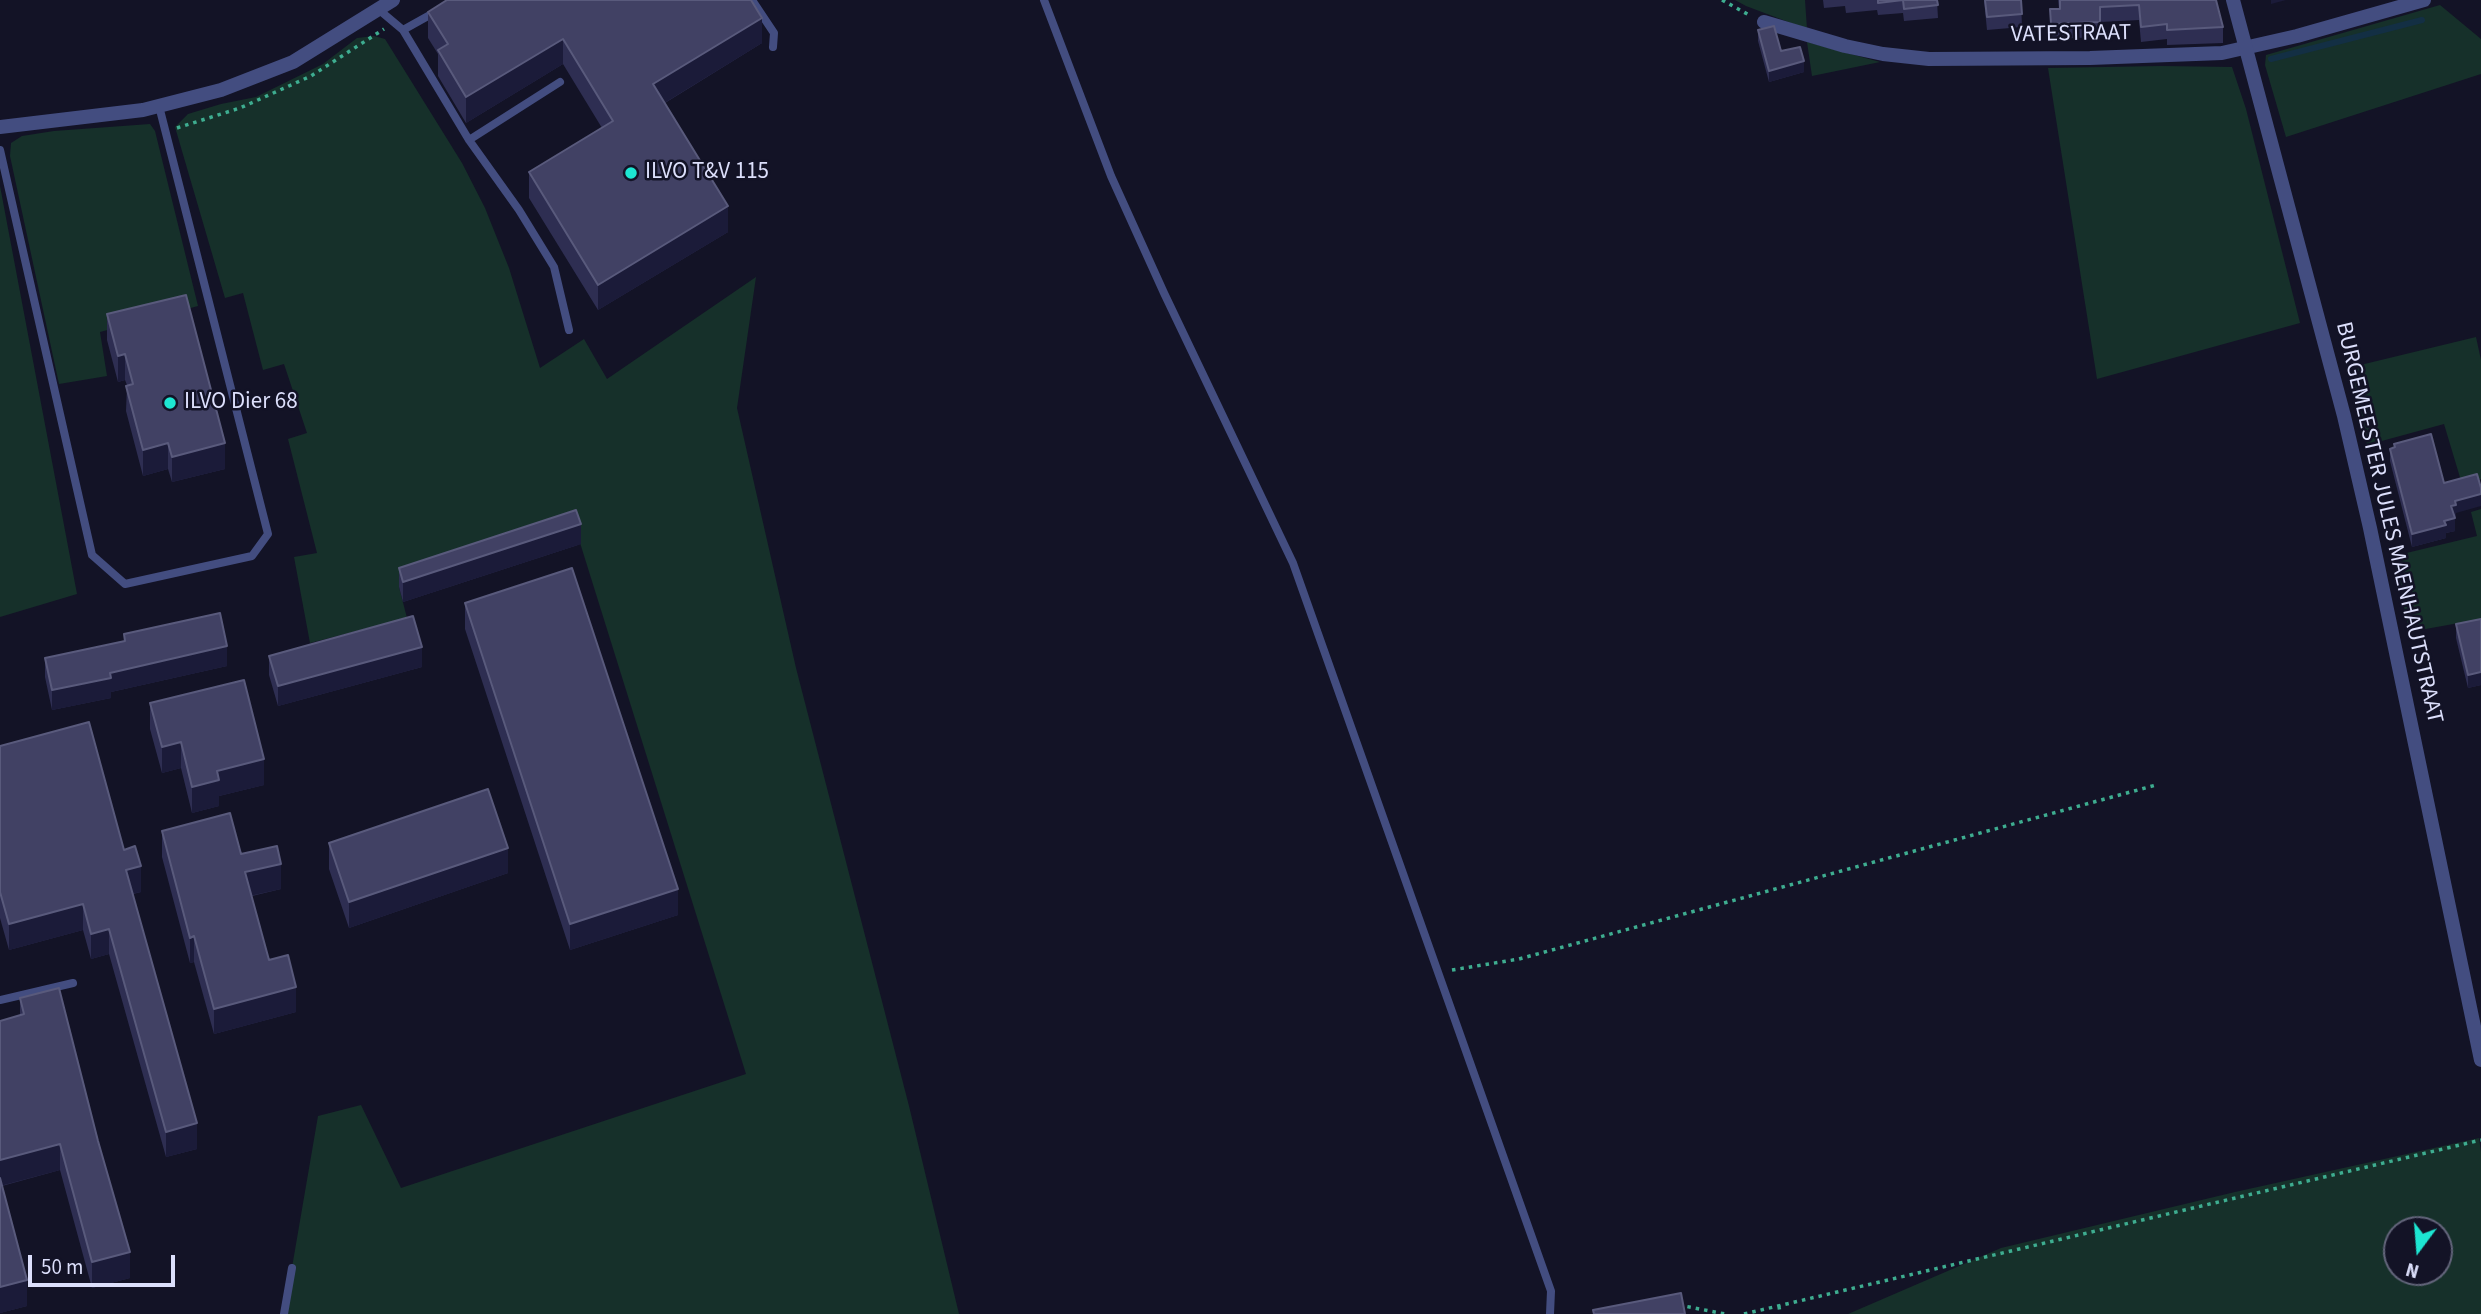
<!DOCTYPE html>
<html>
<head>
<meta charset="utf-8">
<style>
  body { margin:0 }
  #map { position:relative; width:2481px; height:1314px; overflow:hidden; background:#131326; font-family:"Source Sans 3",sans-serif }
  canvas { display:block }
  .north { position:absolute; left:2383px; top:1216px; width:70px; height:70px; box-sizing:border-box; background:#131326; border:2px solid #63657b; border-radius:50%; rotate:196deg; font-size:19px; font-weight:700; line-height:28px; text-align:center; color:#dcdffb }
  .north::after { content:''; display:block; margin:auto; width:24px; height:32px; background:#1de6d2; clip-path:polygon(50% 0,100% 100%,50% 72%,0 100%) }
  .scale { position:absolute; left:28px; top:1255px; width:147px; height:32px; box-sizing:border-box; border:4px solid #dcdffb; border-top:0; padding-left:9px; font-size:21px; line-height:24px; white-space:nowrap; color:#dcdffb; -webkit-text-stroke:5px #131326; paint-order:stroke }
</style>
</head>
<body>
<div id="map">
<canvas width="2481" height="1314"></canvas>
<div class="north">N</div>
<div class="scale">50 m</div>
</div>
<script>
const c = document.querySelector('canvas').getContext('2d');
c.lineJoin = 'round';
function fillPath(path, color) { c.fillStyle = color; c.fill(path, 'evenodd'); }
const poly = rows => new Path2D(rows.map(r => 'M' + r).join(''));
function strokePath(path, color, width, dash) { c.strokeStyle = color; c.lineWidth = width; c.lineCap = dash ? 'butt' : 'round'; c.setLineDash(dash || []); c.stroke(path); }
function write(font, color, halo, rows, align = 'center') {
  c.font = font + ' "Source Sans 3",sans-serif'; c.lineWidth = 5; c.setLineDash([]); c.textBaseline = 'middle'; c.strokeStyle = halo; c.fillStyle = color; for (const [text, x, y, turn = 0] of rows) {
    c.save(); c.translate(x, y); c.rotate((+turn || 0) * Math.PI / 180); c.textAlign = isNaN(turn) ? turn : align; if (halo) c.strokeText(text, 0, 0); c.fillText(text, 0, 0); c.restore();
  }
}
fillPath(poly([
  [1735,0,1805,0,1807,29,1746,6],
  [2440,5,2481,39,2481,74,2286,137,2265,65,2266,55],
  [374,36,385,39,462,163,485,208,509,268,540,368,584,339,607,379,756,277,737,408,796,668,909,1106,959,1314,284,1314,318,1116,361,1105,401,1188,746,1074,576,530,399,587,407,618,310,643,294,557,317,553,288,439,307,433,284,364,263,370,243,293,225,298,175,127,188,114,221,104,256,97,323,64,357,38],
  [1807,42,1880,62,1812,76],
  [2161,66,2232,67,2246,109,2300,323,2097,379,2048,68],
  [150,124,155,131,198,306,100,332,107,376,59,384,10,156,11,143,22,136,54,131],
  [0,186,77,594,0,617],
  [2476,337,2481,360,2481,479,2462,484,2444,424,2367,445,2348,368],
  [2481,509,2481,619,2409,632,2394,556,2477,536,2471,512],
  [2479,1138,2481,1152,2481,1314,1848,1314,2001,1248,2235,1192],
  [2397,1230,2439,1230,2439,1272,2397,1272]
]), '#16302a');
strokePath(poly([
  [2271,59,2422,20]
]), '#132f44', 6);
strokePath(poly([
  [1722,0,1749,15],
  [177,128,240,108,311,76,384,29],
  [1452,970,1519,959,2156,785],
  [1679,1305,1725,1314],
  [1779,1306,1780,1314],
  [1744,1314,2481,1140]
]), '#3ead90', 3.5, [3.5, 5]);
strokePath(poly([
  [752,0,774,33,773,47],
  [1044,0,1111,176,1164,293,1293,563,1551,1291,1550,1314],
  [378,9,403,30,469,140,519,210,554,267,569,330],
  [403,30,437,11],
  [469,140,560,82],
  [0,150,92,555,125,584,252,556,268,534,159,106],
  [0,1000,73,983],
  [284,1314,292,1268]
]), '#434d80', 8);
strokePath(poly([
  [1764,22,1845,46,1883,54,1929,59,2090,58,2222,53,2297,36,2424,0]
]), '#434d80', 14);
strokePath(poly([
  [2233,0,2344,416,2370,528,2481,1060],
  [0,127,143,110,221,90,293,62,393,0]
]), '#434d80', 14);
fillPath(poly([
  [1823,0,1937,0,1938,18,1904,21,1903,13,1878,15,1877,10,1846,13,1845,6,1824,8],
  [1984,0,2021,0,2022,27,1987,30],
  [2058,0,2216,0,2223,27,2223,43,2167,45,2167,39,2141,42,2139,20,2100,22,2100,37,2051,39,2050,9,2059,9],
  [428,12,762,43,665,103,728,232,598,310,529,198,529,172,602,128,563,64,466,123,438,76,438,54,428,38],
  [1758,30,1804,72,1769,82,1758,41],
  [107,314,225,469,172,482,168,469,143,476,126,411,127,385,125,380,118,382,107,340],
  [2394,444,2444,483,2456,513,2456,517,2455,518,2455,531,2446,533,2446,538,2412,547,2390,461,2390,449,2394,448],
  [581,544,403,602,399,587,399,568],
  [465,603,678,915,570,950,465,629],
  [2481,619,2481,685,2468,688,2456,638,2456,624],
  [124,634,227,666,111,692,111,698,52,710,45,677,45,658,124,641],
  [269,656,422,667,278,706,269,675],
  [150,703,264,785,219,796,219,806,192,813,181,768,162,773,150,729],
  [0,746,124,850,141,892,133,894,197,1149,166,1157,109,954,91,959,83,930,9,950,0,918],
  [162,831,281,889,252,896,269,960,296,1012,214,1034,194,962,190,963,162,857],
  [329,843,508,873,349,928,329,869],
  [20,998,130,1278,92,1288,60,1170,2,1186,27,1306,0,1313,0,1021,20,1016]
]), '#2e2e52');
fillPath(poly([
  [2271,0,2286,0,2271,4],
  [762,18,762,43,653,110,653,84],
  [563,39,563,64,466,123,466,97],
  [1804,61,1804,72,1769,82,1769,71],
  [728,206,728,232,598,310,598,285],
  [125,354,125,380,118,382,118,356],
  [168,443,168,469,143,476,143,450],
  [225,443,225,469,172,482,172,457],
  [2481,494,2481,506,2456,513,2456,517,2451,519,2451,506,2455,501],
  [2455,518,2455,531,2446,533,2446,538,2412,547,2412,534,2444,521],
  [581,524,581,544,403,602,403,582],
  [227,646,227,666,111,692,111,698,52,710,52,690,110,673],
  [422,647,422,667,278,706,278,686],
  [2481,672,2481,685,2468,688,2468,675],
  [181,742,181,768,162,773,162,747],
  [264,759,264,785,219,796,219,806,192,813,192,787,217,771],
  [508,848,508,873,349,928,349,902],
  [281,864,281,889,245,897,245,872],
  [141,866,141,892,126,895,126,870],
  [678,889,678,915,570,950,570,924],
  [83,904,83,930,9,950,9,924],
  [109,929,109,954,91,959,91,934],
  [194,936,194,962,190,963,190,938],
  [296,987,296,1012,214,1034,214,1009],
  [197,1123,197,1149,166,1157,166,1132],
  [60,1144,60,1170,0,1186,0,1160],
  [130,1252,130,1278,92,1288,92,1262],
  [27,1280,27,1306,0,1313,0,1287]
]), '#1b1b39');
const building = poly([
  [447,0,751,0,762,18,653,84,728,206,598,285,529,172,613,121,563,39,466,97,438,50,448,44,428,12,447,0],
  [1878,0,1937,0,1938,5,1904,9,1903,0,1878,3,1878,0],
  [1985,0,2021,0,2022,14,1987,17,1985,0],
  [2060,0,2216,0,2223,27,2167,30,2167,24,2141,27,2139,5,2100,7,2100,22,2051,24,2050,9,2060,9,2060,0],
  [1774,26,1781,51,1800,47,1804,61,1769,71,1758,30,1774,26],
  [186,295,225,443,172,457,168,443,143,450,126,386,133,384,125,354,118,356,107,314,186,295],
  [2431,434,2444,483,2477,474,2481,488,2481,494,2455,501,2456,505,2451,506,2455,518,2444,521,2446,525,2412,534,2390,449,2395,447,2394,444,2431,434],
  [576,510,581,524,403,582,399,568,576,510],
  [572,568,678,889,570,924,465,603,572,568],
  [220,613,227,646,110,673,111,678,52,690,45,658,125,641,124,634,220,613],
  [413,616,422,647,278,686,269,656,413,616],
  [2481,619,2481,672,2468,675,2456,624,2481,619],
  [244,680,264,759,217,771,219,780,192,787,181,742,162,747,150,703,244,680],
  [89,722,124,850,135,846,141,866,126,870,197,1123,166,1132,109,929,91,934,83,904,9,924,0,892,0,746,89,722],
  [488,789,508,848,349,902,329,843,488,789],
  [230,813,241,854,277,846,281,864,245,872,269,960,288,955,296,987,214,1009,194,936,190,938,162,831,230,813],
  [59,988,98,1141,130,1252,92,1262,60,1144,0,1160,0,1021,24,1014,20,998,59,988],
  [0,1178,27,1280,0,1287,0,1178],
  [1681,1293,1685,1314,1594,1314,1593,1310,1681,1293]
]);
fillPath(building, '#414164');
strokePath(building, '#595a7c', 2);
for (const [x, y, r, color] of [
  [631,173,7,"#1de6d2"],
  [170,403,7,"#1de6d2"]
]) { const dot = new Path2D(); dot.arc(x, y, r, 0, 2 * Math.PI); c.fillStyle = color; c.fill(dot); strokePath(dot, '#131326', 2.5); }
write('23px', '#dcdffb', '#131326', [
  ["VATESTRAAT",2071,35,-1],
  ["BURGEMEESTER JULES MAENHAUTSTRAAT",2388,523,77]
]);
write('23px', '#dcdffb', '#131326', [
  ["ILVO T&V 115",645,173],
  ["ILVO Dier 68",184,403]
], 'left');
</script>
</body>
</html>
